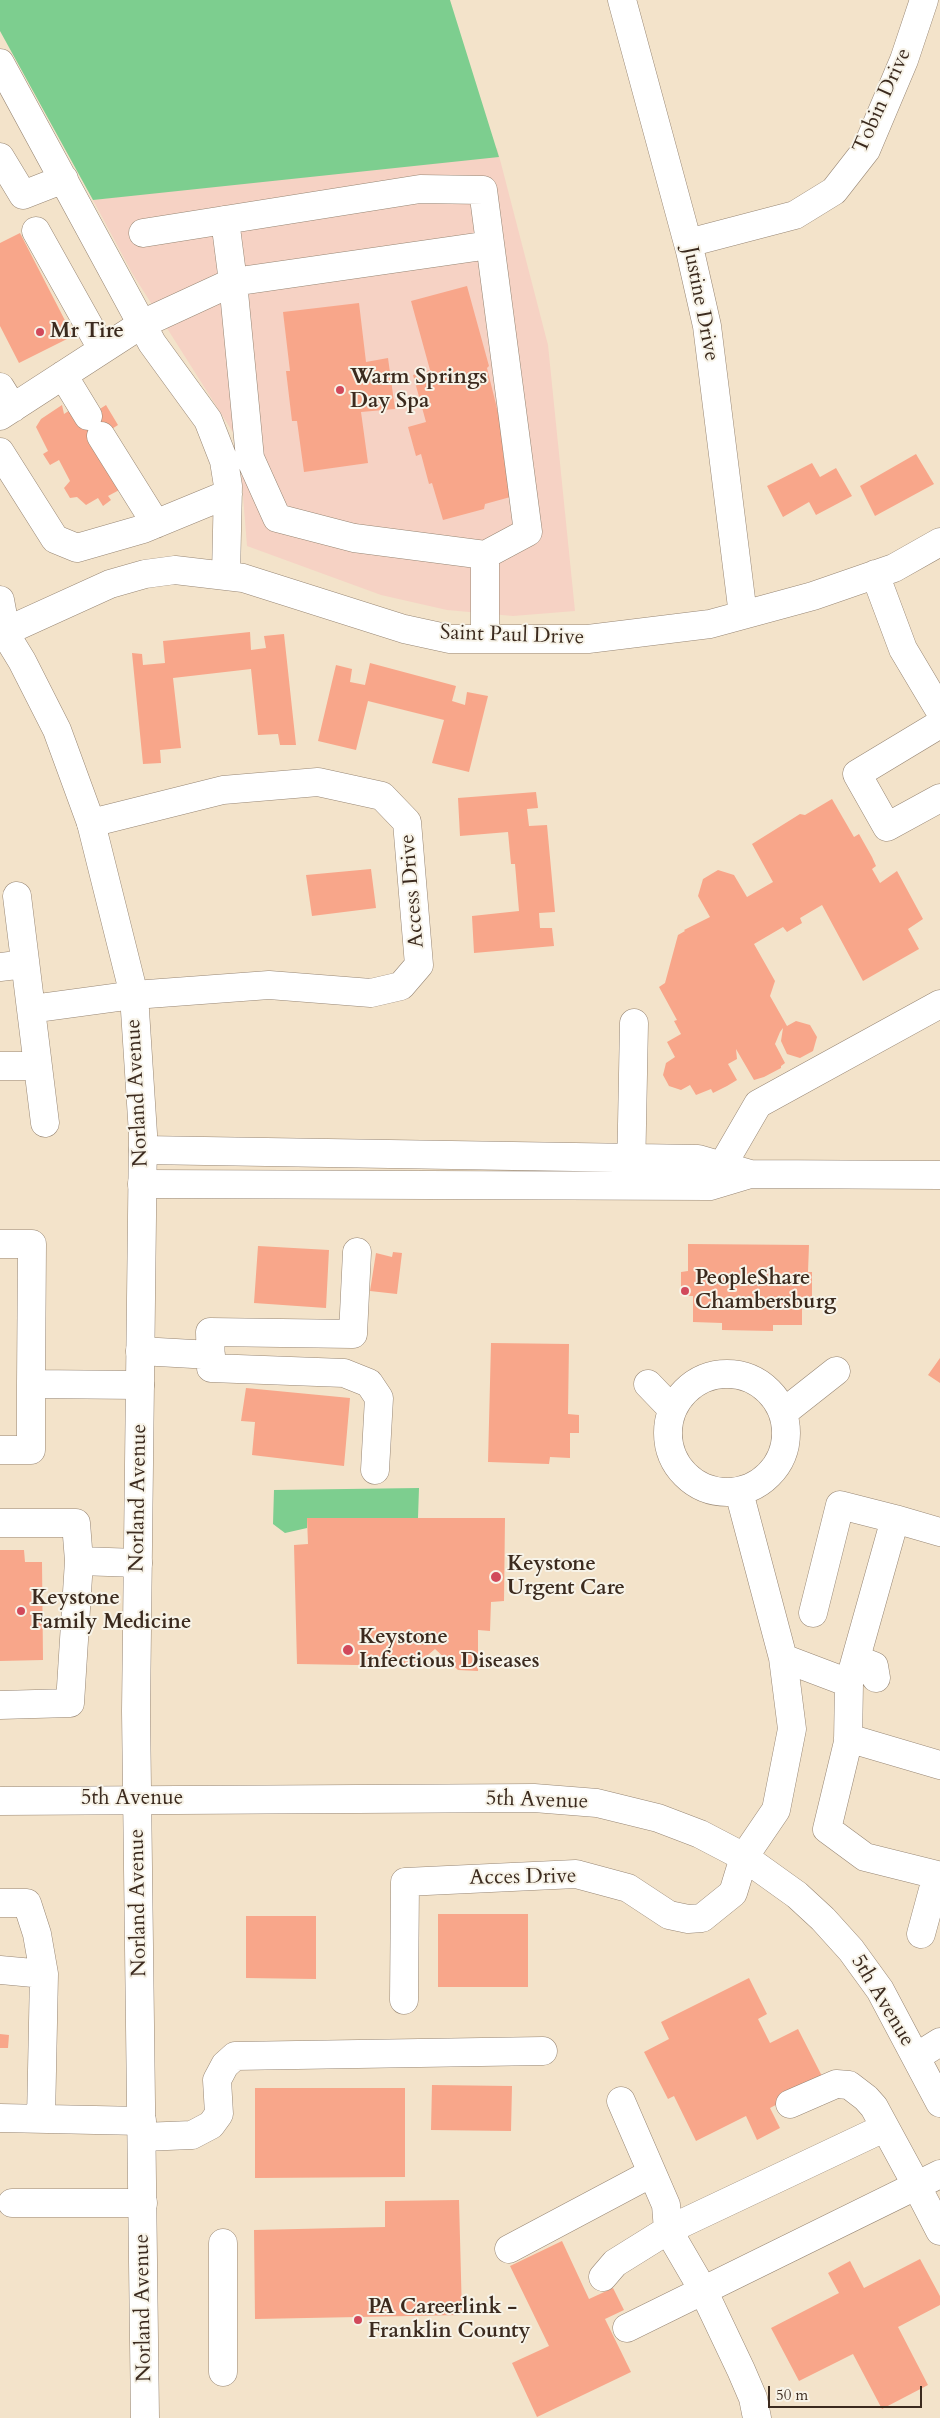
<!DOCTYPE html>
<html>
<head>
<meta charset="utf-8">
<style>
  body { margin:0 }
  #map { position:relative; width:940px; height:2418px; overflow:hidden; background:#f3e3ca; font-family:Cardo,serif }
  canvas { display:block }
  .scale { position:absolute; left:768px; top:2386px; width:154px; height:22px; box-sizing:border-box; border:2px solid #3b2a1e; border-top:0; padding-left:6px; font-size:15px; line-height:18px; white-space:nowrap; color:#3b2a1e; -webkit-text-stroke:4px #f7f3e8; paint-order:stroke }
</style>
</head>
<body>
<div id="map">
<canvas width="940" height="2418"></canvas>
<div class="scale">50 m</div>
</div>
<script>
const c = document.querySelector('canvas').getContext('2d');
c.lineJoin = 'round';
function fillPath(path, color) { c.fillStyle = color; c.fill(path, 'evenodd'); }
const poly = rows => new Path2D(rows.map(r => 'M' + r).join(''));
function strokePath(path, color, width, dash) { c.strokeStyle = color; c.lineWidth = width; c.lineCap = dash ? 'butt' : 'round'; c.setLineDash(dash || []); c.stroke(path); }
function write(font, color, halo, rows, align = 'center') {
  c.font = font + ' Cardo,serif'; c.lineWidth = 4; c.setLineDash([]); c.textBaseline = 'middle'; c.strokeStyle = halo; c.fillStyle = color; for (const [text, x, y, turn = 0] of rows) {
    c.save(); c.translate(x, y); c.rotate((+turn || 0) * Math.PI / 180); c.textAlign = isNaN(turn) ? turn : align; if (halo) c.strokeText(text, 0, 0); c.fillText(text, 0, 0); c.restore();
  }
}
fillPath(poly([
  [497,148,548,345,575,611,513,616,447,610,381,595,247,546,241,471,234,434,132,273,93,200]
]), '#f6d2c4');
fillPath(poly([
  [0,0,450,0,499,157,93,200,0,31],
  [419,1488,418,1518,307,1518,307,1528,285,1533,273,1524,274,1490]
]), '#7dce8f');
fillPath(poly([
  [20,233,73,336,19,363,0,326,0,243],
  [467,286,489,366,487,368,508,453,503,454,514,496,485,504,484,509,443,520,432,483,429,484,421,454,416,456,408,427,426,422,413,375,430,370,411,301],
  [359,303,366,362,388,358,395,409,361,412,368,463,304,472,297,421,292,421,286,371,290,371,283,312],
  [62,405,64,414,70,410,78,423,106,405,118,425,93,441,123,488,108,496,111,500,103,506,98,498,86,505,77,497,70,498,64,488,70,481,59,460,50,465,43,454,48,451,36,427,41,419],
  [916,454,934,484,875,516,860,486],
  [812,463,820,477,836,468,852,496,816,515,809,502,783,517,767,486],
  [250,632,251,650,266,648,264,636,284,634,296,745,280,745,278,734,258,735,251,669,173,678,181,748,160,750,161,763,143,764,132,653,142,654,143,665,165,663,163,641],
  [370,663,456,686,452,701,465,705,467,692,488,696,469,772,432,763,444,720,368,701,356,750,318,741,336,665,352,669,350,682,365,685],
  [536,792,538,808,527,809,529,826,547,825,555,912,539,913,540,928,552,928,554,946,474,953,472,916,519,911,515,864,511,864,508,832,460,836,458,798],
  [832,799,854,837,859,834,872,857,876,866,872,869,880,883,897,871,923,919,908,929,919,949,863,981,822,905,800,918,802,923,787,932,783,927,754,944,775,981,770,996,787,1026,796,1021,810,1025,817,1037,813,1051,800,1058,787,1054,781,1041,783,1028,780,1032,775,1044,785,1063,781,1066,781,1068,764,1077,754,1080,736,1049,737,1059,728,1064,737,1080,727,1086,713,1093,711,1089,696,1095,690,1085,681,1090,669,1086,663,1075,666,1063,675,1057,667,1042,681,1034,674,1021,677,1020,659,987,665,983,678,935,685,931,684,930,710,917,698,896,703,879,718,870,734,875,747,897,773,882,752,844,800,814,805,815],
  [371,869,376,908,312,916,306,875],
  [688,1244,809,1245,808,1272,812,1272,812,1299,802,1299,802,1325,773,1325,773,1331,722,1330,722,1323,693,1322,693,1296,681,1296,681,1272,688,1271],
  [258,1246,329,1250,326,1308,254,1303],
  [393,1252,402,1253,397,1294,370,1291,376,1253,392,1257],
  [491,1343,569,1344,568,1414,579,1415,579,1433,570,1433,570,1458,550,1457,549,1464,488,1462],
  [940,1358,940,1383,928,1375],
  [246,1388,350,1398,344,1466,252,1455,255,1422,241,1421],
  [307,1518,505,1518,504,1601,491,1602,490,1631,478,1630,478,1671,458,1670,435,1649,415,1666,297,1664,294,1545,308,1544],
  [0,1550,24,1550,25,1562,42,1562,43,1660,0,1661],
  [438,1914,528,1914,528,1987,438,1987],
  [246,1916,316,1916,316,1979,246,1978],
  [749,1978,767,2014,758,2019,770,2043,798,2029,824,2080,770,2108,780,2128,757,2140,746,2116,696,2141,674,2096,668,2099,644,2052,669,2039,661,2022],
  [0,2034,9,2035,8,2048,0,2048],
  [432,2085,512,2086,511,2131,431,2130],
  [255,2088,405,2088,405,2177,255,2178],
  [459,2200,462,2315,255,2319,254,2230,385,2227,385,2201],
  [562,2241,589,2299,613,2288,624,2310,605,2319,631,2372,537,2417,512,2363,549,2346,510,2266],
  [920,2259,940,2296,940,2305,898,2327,928,2385,882,2409,853,2354,799,2381,771,2328,839,2293,828,2273,850,2261,864,2288]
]), '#f8a68a');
const minor = poly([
  [622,0,690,251,707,326,743,615],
  [0,63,152,343,208,420,224,461,228,486,226,575],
  [0,157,23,195,64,179],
  [225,220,233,282,490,245],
  [36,231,102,349],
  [143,233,420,189,483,190,528,532,485,555,485,639],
  [688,243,795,215,834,191,866,150,904,60,924,0],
  [63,375,88,416],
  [0,387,13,408],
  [0,416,142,324,233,282,250,458,277,518,354,538,485,555],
  [101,436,156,524],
  [0,452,55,539,77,548,143,529,228,494],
  [875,574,903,649,940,711],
  [0,634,110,584,145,574,175,570,243,578,404,629,450,639,588,639,710,624,813,596,894,568,940,542],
  [940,724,857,774,887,827,940,798],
  [17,896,45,1123],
  [0,967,25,964],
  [31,1009,134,995,269,985,371,993,401,986,419,965,407,822,382,796,318,782,223,790,91,823],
  [0,1066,38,1066],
  [143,1150,698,1159,750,1174,940,1175],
  [722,1166,758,1104,940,1004],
  [631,1176,634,1023],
  [142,1184,710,1186,750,1174],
  [0,1244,32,1244,31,1384,140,1385],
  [357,1252,353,1334,210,1332,211,1368,344,1373,369,1383,379,1398,375,1470],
  [140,1351,211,1355],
  '668 1433a59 59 0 1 1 118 0a59 59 0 1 1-118 0Z',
  [648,1384,672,1409],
  [784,1412,836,1371],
  [0,1450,31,1450,31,1384],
  [895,1519,940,1532],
  [0,1523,76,1523,79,1561,70,1703,0,1705],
  [79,1561,138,1563],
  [813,1613,840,1505,895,1519,849,1683],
  [783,1658,849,1683,848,1742,827,1829,865,1857,937,1875,921,1934],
  [856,1659,874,1666,876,1678],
  [848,1738,940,1765],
  [0,1801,534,1798,597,1803,658,1818,700,1834,744,1857,797,1895,823,1919,851,1950,880,1990,940,2103],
  [0,1903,27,1903,37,1934,44,1974],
  [0,1970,44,1974,41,2119],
  [404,2000,405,1882,576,1874,628,1888,669,1915,688,1919,702,1918,733,1893,744,1857,776,1810,792,1729,783,1658,739,1492],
  [916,2057,940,2042],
  [621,2101,666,2205,668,2230,703,2290,741,2370,753,2398,757,2418],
  [790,2104,836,2084,849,2085,866,2098,874,2107,912,2177,940,2231],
  [0,2118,142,2121],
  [142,2137,192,2135,211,2125,219,2114,217,2080,225,2065,235,2056,543,2051],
  [12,2203,143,2203],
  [223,2243,223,2372],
  [509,2249,652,2173],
  [603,2277,615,2263,668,2230,884,2128],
  [627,2328,940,2174]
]);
const major = poly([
  [0,600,6,632],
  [0,625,22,661,57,730,91,823,134,995,143,1134,136,1711,145,2418]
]);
strokePath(minor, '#978674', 29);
strokePath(major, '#978674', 29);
strokePath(minor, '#fff', 28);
strokePath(major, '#fff', 28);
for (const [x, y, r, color] of [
  [40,332,5,"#d1495b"],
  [340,390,5,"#d1495b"],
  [685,1291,5,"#d1495b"],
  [496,1577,6,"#d1495b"],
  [21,1611,5,"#d1495b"],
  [348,1650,6,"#d1495b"],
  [358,2320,5,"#d1495b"]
]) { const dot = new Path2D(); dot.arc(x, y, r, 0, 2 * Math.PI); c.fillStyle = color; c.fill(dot); strokePath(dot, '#f7f3e8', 2); }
write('21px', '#3b2a1e', '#f7f3e8', [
  ["Tobin Drive",883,101,-66],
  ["Justine Drive",700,304,79],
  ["Saint Paul Drive",512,636,2],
  ["Access Drive",413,891,-95],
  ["Norland Avenue",138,1093,-93],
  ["Norland Avenue",139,1498,-89],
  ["5th Avenue",132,1799],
  ["5th Avenue",537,1801,2],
  ["Acces Drive",523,1878,-1],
  ["Norland Avenue",139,1903,-91],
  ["5th Avenue",882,2001,59],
  ["Norland Avenue",144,2308,-91]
]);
write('bold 21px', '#3b2a1e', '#f7f3e8', [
  ["Mr Tire",50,332],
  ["Warm Springs",350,378],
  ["Day Spa",350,402],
  ["PeopleShare",695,1279],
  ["Chambersburg",695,1303],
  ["Keystone",507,1565],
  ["Urgent Care",507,1589],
  ["Keystone",31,1599],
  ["Family Medicine",31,1623],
  ["Keystone",359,1638],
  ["Infectious Diseases",359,1662],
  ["PA Careerlink -",368,2308],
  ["Franklin County",368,2332]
], 'left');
</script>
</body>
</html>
